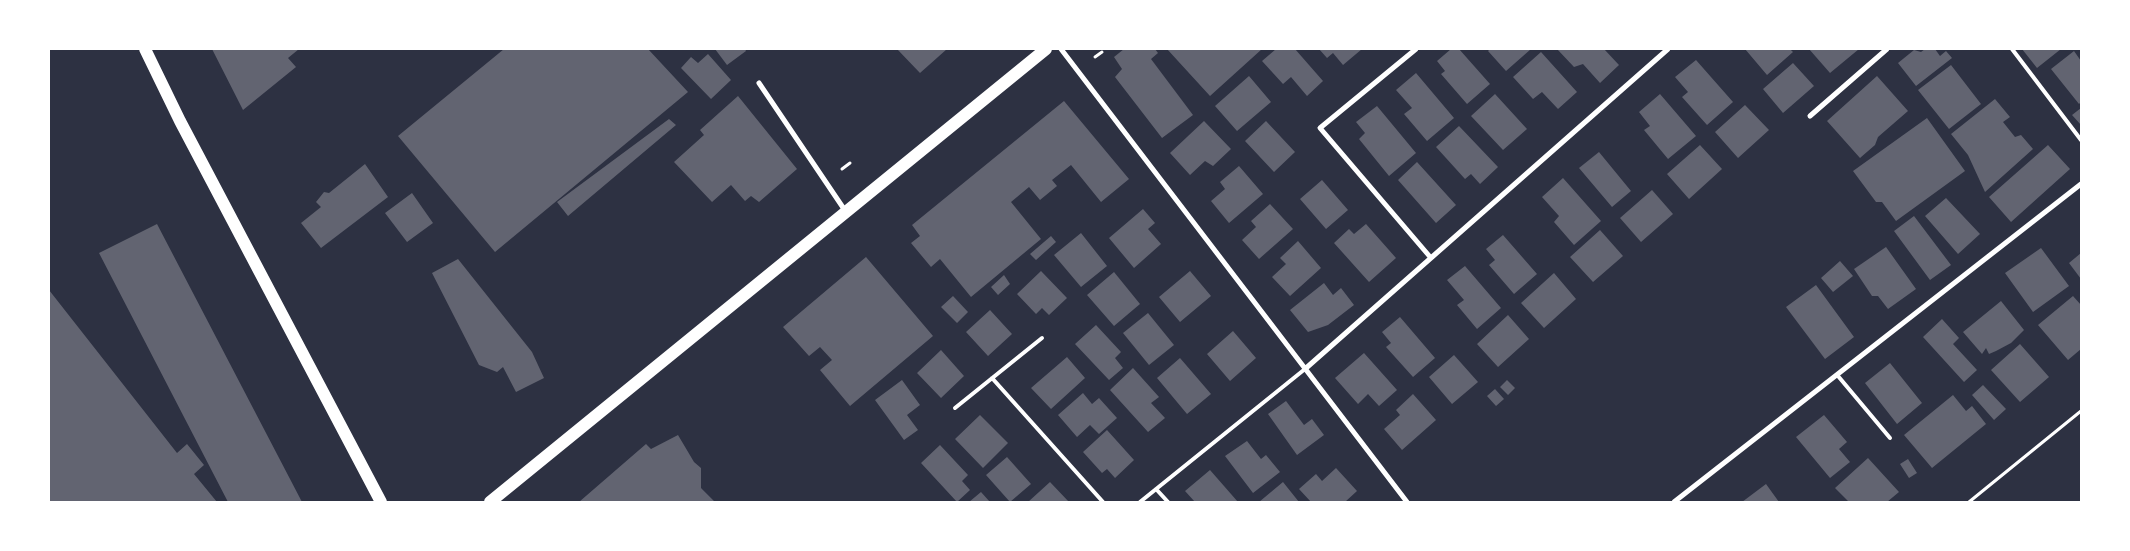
<!DOCTYPE html>
<html>
<head>
<meta charset="utf-8">
<style>
  body { margin:0 }
  #map { position:relative; width:2130px; height:551px; overflow:hidden; background:#2d3142; font-family:"Playfair Display",serif }
  canvas { display:block }
  .frame { position:absolute; inset:0; border:50px solid #fff; pointer-events:none }
</style>
</head>
<body>
<div id="map">
<canvas width="2130" height="551"></canvas>
<div class="frame"></div>
</div>
<script>
const c = document.querySelector('canvas').getContext('2d');
c.lineJoin = 'round';
function fillPath(path, color) { c.fillStyle = color; c.fill(path, 'evenodd'); }
const poly = rows => new Path2D(rows.map(r => 'M' + r).join(''));
function strokePath(path, color, width, dash) { c.strokeStyle = color; c.lineWidth = width; c.lineCap = dash ? 'butt' : 'round'; c.setLineDash(dash || []); c.stroke(path); }
fillPath(poly([
  [212,49,299,49,288,58,296,67,243,110],
  [504,49,648,49,688,92,495,252,398,136],
  [715,49,745,49,746,51,727,65],
  [897,49,947,49,920,73],
  [1124,49,1155,49,1158,53,1151,59,1193,115,1162,138,1115,77,1122,69,1114,57],
  [1167,49,1262,49,1210,96],
  [1276,49,1295,49,1323,81,1307,96,1291,77,1283,84,1262,61],
  [1319,49,1362,49,1343,65,1333,53,1327,58],
  [1451,49,1459,49,1490,84,1467,104,1441,74,1445,71,1437,61],
  [1490,49,1531,49,1506,71,1488,51],
  [1557,49,1604,49,1619,65,1600,83,1583,64,1574,67],
  [1745,49,1790,49,1793,52,1767,75],
  [1809,49,1859,49,1830,73],
  [1925,49,1935,49,1940,56,1946,51,1952,58,1916,86,1898,63,1914,50,1921,52],
  [2022,49,2061,49,2037,68],
  [2074,51,2081,61,2081,102,2079,104,2051,69],
  [1541,52,1577,92,1558,109,1542,92,1533,99,1513,77],
  [708,54,731,80,711,99,681,68,691,57,698,63],
  [1696,60,1733,102,1707,125,1682,97,1688,92,1675,77],
  [1793,63,1814,86,1783,113,1763,89],
  [1951,65,1981,104,1949,129,1918,90],
  [1416,73,1454,118,1427,141,1404,114,1412,108,1396,90],
  [1249,76,1271,102,1237,131,1215,106],
  [1877,76,1908,111,1878,137,1875,145,1860,158,1827,121],
  [1495,94,1527,129,1503,150,1471,116],
  [1660,94,1696,136,1668,159,1644,130,1650,126,1639,112],
  [738,96,797,169,759,202,751,196,745,201,731,185,712,202,674,162,704,135,700,130],
  [1995,99,2010,117,2003,122,2015,137,2021,135,2033,149,1985,192,1968,155,1951,134],
  [1064,101,1129,179,1101,202,1071,165,1052,180,1057,186,1040,200,1029,187,1011,202,1041,239,971,297,940,259,931,267,911,243,920,236,912,225],
  [1745,105,1769,130,1738,158,1715,132],
  [1377,106,1416,153,1389,176,1359,139,1365,133,1356,122],
  [2081,108,2081,125,2072,115],
  [1927,118,1965,171,1896,221,1882,202,1876,202,1853,171],
  [669,119,676,125,568,216,557,202],
  [1204,121,1231,149,1213,166,1205,161,1190,175,1170,153],
  [1266,121,1295,152,1274,172,1245,141],
  [1459,126,1498,167,1480,184,1471,174,1465,179,1436,147],
  [1700,145,1722,169,1689,199,1667,174],
  [2048,145,2070,169,2011,222,1989,197],
  [1599,152,1631,191,1612,207,1579,168],
  [1417,162,1456,205,1436,223,1398,180],
  [365,164,388,197,321,248,301,223,321,207,316,202,324,192,329,193],
  [1239,166,1263,194,1229,223,1211,201,1225,189,1220,182],
  [1563,178,1601,221,1574,245,1554,222,1559,216,1542,197],
  [1322,180,1348,210,1326,229,1300,199],
  [1652,190,1673,214,1641,242,1620,218],
  [412,193,433,223,407,242,385,213],
  [1946,198,1980,234,1958,254,1925,216],
  [1270,204,1293,229,1259,259,1242,240,1256,227,1251,221],
  [1143,209,1155,223,1148,229,1161,244,1134,268,1109,238],
  [1914,216,1951,265,1930,280,1894,231],
  [157,224,302,502,228,502,99,253],
  [1366,224,1396,258,1369,282,1334,243,1349,229,1354,234],
  [1600,230,1623,256,1593,282,1570,257],
  [1081,233,1107,266,1081,287,1054,255],
  [1503,235,1537,274,1514,294,1489,265,1495,260,1486,249],
  [1051,236,1056,242,1036,260,1030,254],
  [1298,241,1321,268,1290,296,1272,277,1286,264,1280,258],
  [1886,247,1916,289,1888,309,1878,296,1872,296,1854,269],
  [2041,248,2069,286,2033,312,2005,273],
  [2081,253,2081,279,2069,263],
  [866,257,933,336,850,406,820,370,832,360,820,347,809,356,783,327],
  [458,259,532,352,544,378,516,392,503,367,497,372,479,365,432,273],
  [1840,261,1853,276,1833,292,1821,278],
  [1465,266,1501,308,1477,329,1457,305,1464,300,1447,280],
  [1041,271,1067,298,1049,315,1042,308,1036,314,1017,294],
  [1190,271,1211,296,1180,322,1159,297],
  [1114,272,1140,304,1114,326,1087,295],
  [1554,273,1576,299,1544,328,1521,303],
  [1004,275,1010,284,998,295,991,287],
  [1324,283,1333,295,1341,288,1354,305,1328,325,1308,332,1290,310],
  [1816,285,1854,337,1825,359,1786,307],
  [49,290,177,453,187,444,204,465,194,474,217,502,49,502],
  [953,296,968,312,957,323,941,307],
  [2073,296,2081,305,2081,349,2068,360,2038,325],
  [2001,301,2024,330,2011,343,1996,351,1989,354,1986,348,1982,354,1963,332],
  [990,310,1012,334,988,356,966,332],
  [1148,313,1174,345,1149,365,1123,333],
  [1508,315,1529,339,1498,367,1477,344],
  [1400,317,1435,358,1413,377,1386,347,1391,343,1382,332],
  [1942,319,1959,338,1953,344,1977,370,1964,382,1923,337],
  [1096,325,1121,352,1115,358,1123,368,1109,380,1075,344],
  [1233,331,1256,358,1230,381,1207,354],
  [2020,344,2049,377,2020,402,1991,370],
  [941,350,964,376,941,398,917,373],
  [1364,353,1397,390,1379,406,1368,394,1358,404,1335,378],
  [1454,355,1478,382,1452,404,1429,377],
  [1067,357,1085,378,1051,409,1031,388],
  [1180,358,1211,394,1187,414,1157,378],
  [1890,363,1922,403,1897,424,1865,383],
  [1133,368,1159,397,1151,403,1165,418,1148,432,1110,390],
  [902,380,920,405,907,415,918,430,904,440,875,400],
  [1507,380,1515,388,1508,395,1500,387],
  [1983,385,2006,409,1994,420,1972,395],
  [1495,389,1504,399,1496,406,1487,396],
  [1083,393,1092,404,1099,398,1117,418,1099,434,1090,425,1077,437,1058,415],
  [1413,394,1436,420,1402,450,1384,429,1400,415,1396,410],
  [1953,395,1966,411,1972,406,1986,424,1932,468,1904,435],
  [1286,401,1304,425,1312,419,1324,435,1297,455,1268,414],
  [980,415,1008,443,983,468,955,439],
  [1824,415,1847,442,1839,449,1850,462,1830,478,1796,437],
  [1107,430,1134,460,1115,478,1107,469,1102,473,1083,452],
  [678,435,694,462,701,468,701,488,715,502,579,502,646,444,651,449],
  [1247,441,1261,459,1266,455,1280,472,1253,493,1225,456],
  [940,445,968,475,962,481,970,490,957,502,921,463],
  [1007,457,1031,484,1010,502,986,475],
  [1868,458,1899,492,1887,502,1849,502,1835,488],
  [1908,459,1917,473,1909,478,1900,464],
  [1336,468,1357,491,1345,502,1311,502,1299,489,1316,474,1322,481],
  [1210,470,1238,502,1195,502,1185,491],
  [1050,482,1069,502,1028,502],
  [1283,482,1299,502,1259,502],
  [1766,484,1779,502,1742,502],
  [981,492,990,502,969,502]
]), '#626471');
strokePath(poly([
  [1095,57,1102,52],
  [842,169,850,163],
  [1969,502,2081,411]
]), '#fff', 3);
strokePath(poly([
  [2012,49,2081,140],
  [1838,376,1890,438],
  [992,378,1103,502],
  [955,408,1042,338],
  [1156,489,1168,502],
  [1140,502,1305,369]
]), '#fff', 4);
strokePath(poly([
  [1061,49,1407,502],
  [1416,49,1320,128,1431,258],
  [759,83,846,212],
  [1810,116,1887,49],
  [1305,369,1668,49],
  [1674,502,2081,184]
]), '#fff', 5);
strokePath(poly([
  [145,49,180,121,381,502],
  [490,502,1046,49]
]), '#fff', 12);
</script>
</body>
</html>
